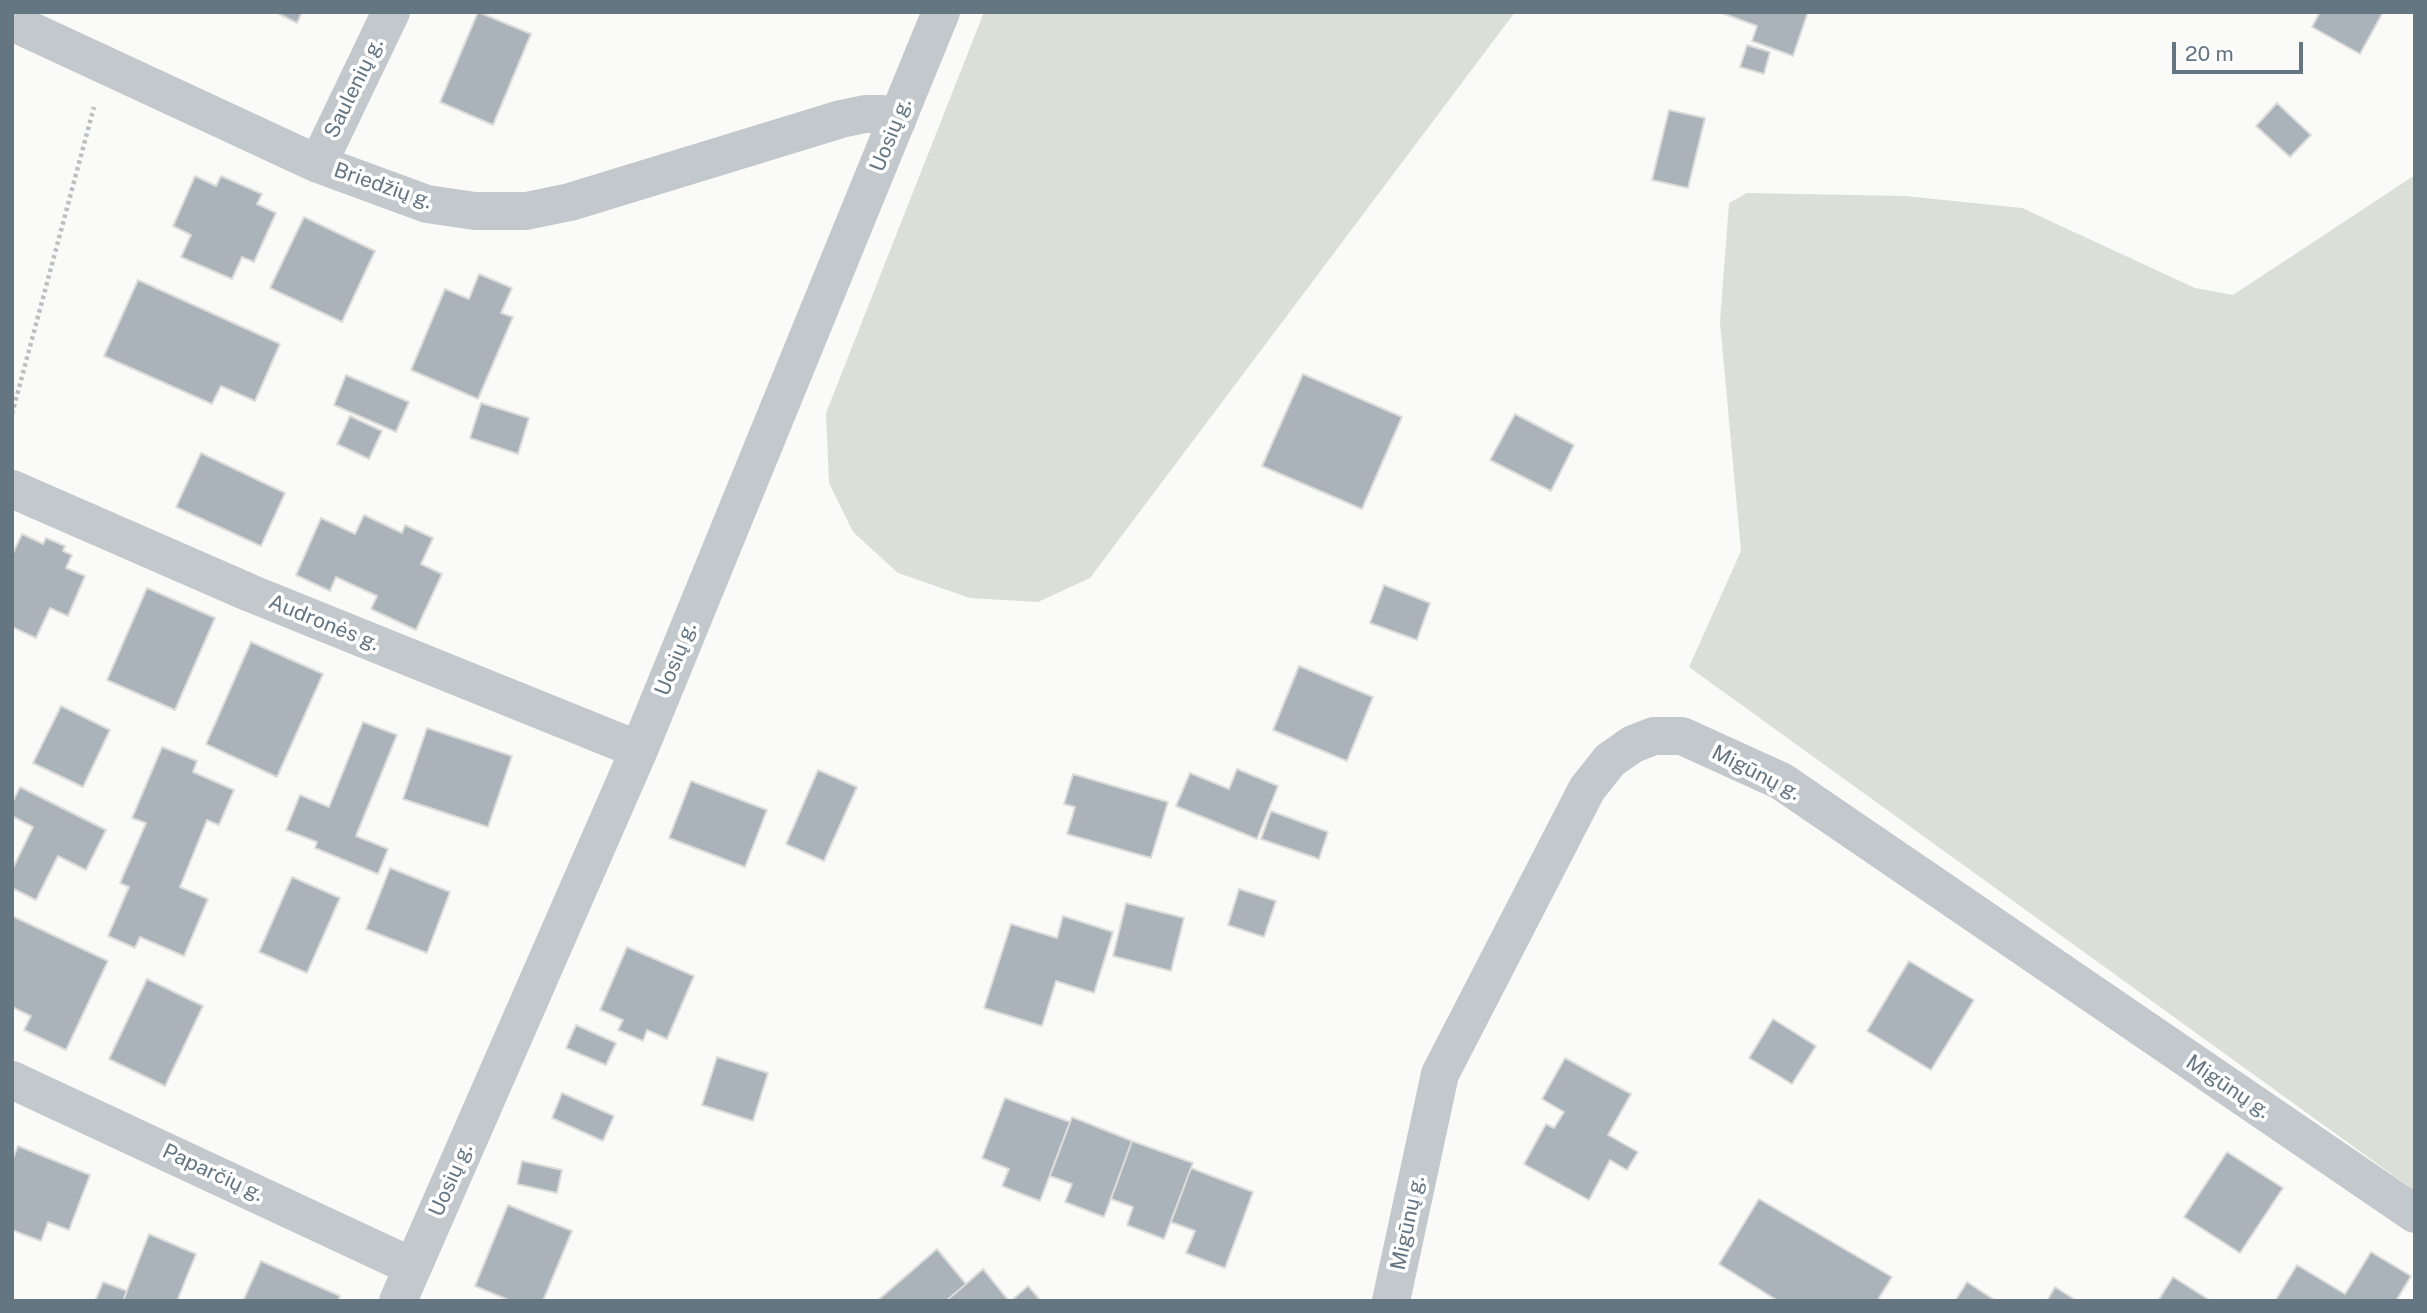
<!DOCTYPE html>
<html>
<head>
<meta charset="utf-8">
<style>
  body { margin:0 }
  #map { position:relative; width:2427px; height:1313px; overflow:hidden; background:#fafaf8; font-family:"Public Sans",sans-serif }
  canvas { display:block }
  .frame { position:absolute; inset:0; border:14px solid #657683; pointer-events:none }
  .scale { position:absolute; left:2172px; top:42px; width:131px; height:32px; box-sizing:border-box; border:4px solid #657683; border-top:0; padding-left:9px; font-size:21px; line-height:24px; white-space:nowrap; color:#657683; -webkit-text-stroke:5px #fff; paint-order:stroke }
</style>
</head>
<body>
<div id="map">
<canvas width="2427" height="1313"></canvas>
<div class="frame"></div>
<div class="scale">20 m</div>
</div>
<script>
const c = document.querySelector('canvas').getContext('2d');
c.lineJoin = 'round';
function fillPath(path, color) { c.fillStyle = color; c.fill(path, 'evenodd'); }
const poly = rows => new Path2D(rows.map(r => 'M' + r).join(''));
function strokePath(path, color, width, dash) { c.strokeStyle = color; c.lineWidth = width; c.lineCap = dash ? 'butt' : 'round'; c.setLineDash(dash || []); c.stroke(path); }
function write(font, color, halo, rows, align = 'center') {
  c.font = font + ' "Public Sans",sans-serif'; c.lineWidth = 7; c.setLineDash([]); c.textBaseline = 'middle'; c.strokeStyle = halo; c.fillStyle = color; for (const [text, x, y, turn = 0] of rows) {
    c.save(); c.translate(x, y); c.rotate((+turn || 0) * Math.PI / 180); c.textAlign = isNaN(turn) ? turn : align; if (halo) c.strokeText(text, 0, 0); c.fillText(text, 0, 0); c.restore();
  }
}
fillPath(poly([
  [984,12,1515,12,1090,578,1038,602,970,598,898,573,853,532,829,483,826,413],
  [2415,175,2415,1191,1689,667,1741,551,1720,322,1729,203,1747,193,1905,196,2022,208,2195,288,2233,295]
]), '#dadfd7');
const building = poly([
  [275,12,302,12,297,23,275,12],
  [478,12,531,34,493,125,440,102,478,12],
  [1719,12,1808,12,1793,56,1752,41,1757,26,1719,12],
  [2320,12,2383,12,2360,54,2312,27,2320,12],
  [1747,45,1770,52,1764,74,1740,67,1747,45],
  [2277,103,2311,135,2290,157,2256,126,2277,103],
  [1669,110,1705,118,1688,188,1652,180,1669,110],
  [195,176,216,186,221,176,262,194,257,204,276,213,254,262,242,257,232,279,181,257,191,235,173,226,195,176],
  [304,217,375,251,342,322,270,288,304,217],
  [479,274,512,288,501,313,513,317,478,399,411,370,445,289,469,299,479,274],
  [138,280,280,344,255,401,221,386,212,404,104,356,138,280],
  [1303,374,1402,417,1362,509,1262,466,1303,374],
  [346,375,409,402,396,432,334,405,346,375],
  [481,403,529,418,518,454,470,438,481,403],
  [1515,414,1574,445,1551,491,1490,460,1515,414],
  [350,416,382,431,369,459,337,444,350,416],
  [201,453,285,493,261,546,176,507,201,453],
  [364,515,402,533,405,525,433,538,421,564,442,574,416,630,371,609,377,596,336,577,330,591,296,575,321,518,355,534,364,515],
  [22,534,43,544,46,538,65,546,63,551,72,555,66,568,85,576,68,616,50,608,36,638,12,627,12,555,22,534],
  [1384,585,1430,603,1417,640,1370,623,1384,585],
  [147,588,215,618,175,710,107,680,147,588],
  [251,642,323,674,277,777,206,744,251,642],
  [1299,666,1373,697,1347,761,1273,730,1299,666],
  [61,706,110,730,83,787,33,763,61,706],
  [363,722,397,735,356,836,388,849,378,874,315,848,317,842,286,830,300,795,329,807,363,722],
  [427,728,512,756,488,827,403,799,427,728],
  [162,747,197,761,193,772,234,790,219,825,207,820,180,887,208,899,184,956,140,937,135,948,108,936,129,887,120,883,146,823,132,818,162,747],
  [1237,769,1278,786,1257,839,1176,806,1190,773,1229,789,1237,769],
  [818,770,857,787,824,861,786,844,818,770],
  [1073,774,1168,802,1151,858,1067,834,1075,807,1064,804,1073,774],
  [691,781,767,810,745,867,669,838,691,781],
  [20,787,106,830,86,870,58,856,36,900,12,888,12,870,33,827,12,816,12,803,20,787],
  [1271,811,1328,832,1319,859,1261,839,1271,811],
  [390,868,450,892,427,953,366,929,390,868],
  [292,877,340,898,307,973,259,952,292,877],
  [1239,889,1276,901,1264,937,1228,925,1239,889],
  [1126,903,1184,918,1171,971,1113,956,1126,903],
  [12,916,108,961,66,1050,24,1030,31,1016,12,1007,12,916],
  [1063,916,1113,932,1094,993,1056,981,1042,1026,984,1008,1011,924,1057,938,1063,916],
  [627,947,694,976,667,1039,647,1030,643,1041,618,1030,623,1020,600,1010,627,947],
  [1909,961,1974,1000,1931,1070,1867,1031,1909,961],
  [147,979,203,1006,165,1086,109,1059,147,979],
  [1773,1019,1816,1046,1792,1084,1749,1058,1773,1019],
  [576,1025,616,1043,606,1065,566,1048,576,1025],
  [717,1057,768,1073,753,1121,702,1105,717,1057],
  [1565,1058,1631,1094,1608,1135,1638,1152,1627,1170,1610,1160,1589,1200,1524,1164,1546,1124,1554,1128,1564,1112,1542,1099,1565,1058],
  [562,1093,614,1116,603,1141,552,1118,562,1093],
  [1005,1098,1070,1122,1040,1201,1002,1186,1009,1169,982,1158,1005,1098],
  [1072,1117,1132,1141,1104,1217,1065,1202,1072,1184,1050,1176,1072,1117],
  [1132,1141,1193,1163,1164,1239,1127,1225,1133,1207,1111,1199,1132,1141],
  [18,1146,90,1175,69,1230,48,1222,41,1241,12,1230,12,1161,18,1146],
  [2227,1152,2283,1188,2240,1253,2184,1217,2227,1152],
  [522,1161,562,1170,557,1193,517,1184,522,1161],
  [1191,1168,1253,1192,1225,1268,1186,1253,1195,1231,1171,1222,1191,1168],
  [1759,1199,1892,1277,1877,1301,1773,1301,1775,1299,1719,1264,1759,1199],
  [508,1205,572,1231,543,1301,511,1301,475,1286,508,1205],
  [149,1234,196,1254,177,1301,123,1301,149,1234],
  [937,1249,966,1284,946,1301,877,1301,937,1249],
  [2371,1252,2411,1276,2396,1301,2275,1301,2297,1265,2345,1294,2371,1252],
  [261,1261,340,1296,338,1301,243,1301,261,1261],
  [983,1269,1009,1301,946,1301,966,1284,983,1269],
  [2173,1277,2211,1301,2158,1301,2173,1277],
  [103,1282,127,1291,123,1301,95,1301,103,1282],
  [1967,1282,1996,1301,1955,1301,1967,1282],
  [1028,1286,1041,1301,1011,1301,1028,1286],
  [2055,1287,2077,1301,2047,1301,2055,1287]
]);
fillPath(building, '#aab3b9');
strokePath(building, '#dcdcda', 2);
strokePath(poly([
  [12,414,94,107]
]), '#bbbfc2', 4.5, [3.5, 3.5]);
strokePath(poly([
  [12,22,318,164,427,204,475,211,526,211,570,202,841,119,865,114,882,114,897,121],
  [318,164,391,12],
  [12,489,250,593,639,750],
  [12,1080,413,1267],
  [398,1301,639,750,941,12],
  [1391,1301,1440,1074,1587,789,1610,760,1633,744,1654,736,1682,736,1781,781,2415,1214]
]), '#c3c8cc', 38);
write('21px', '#657683', '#fff', [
  ["Saulenių g.",354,88,-64],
  ["Uosių g.",891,135,-68],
  ["Briedžių g.",383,186,19],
  ["Audronės g.",324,623,22],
  ["Uosių g.",676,659,-68],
  ["Migūnų g.",1756,773,27],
  ["Migūnų g.",2228,1087,34],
  ["Paparčių g.",213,1173,25],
  ["Uosių g.",451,1180,-66],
  ["Migūnų g.",1408,1223,-78]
]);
</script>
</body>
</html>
